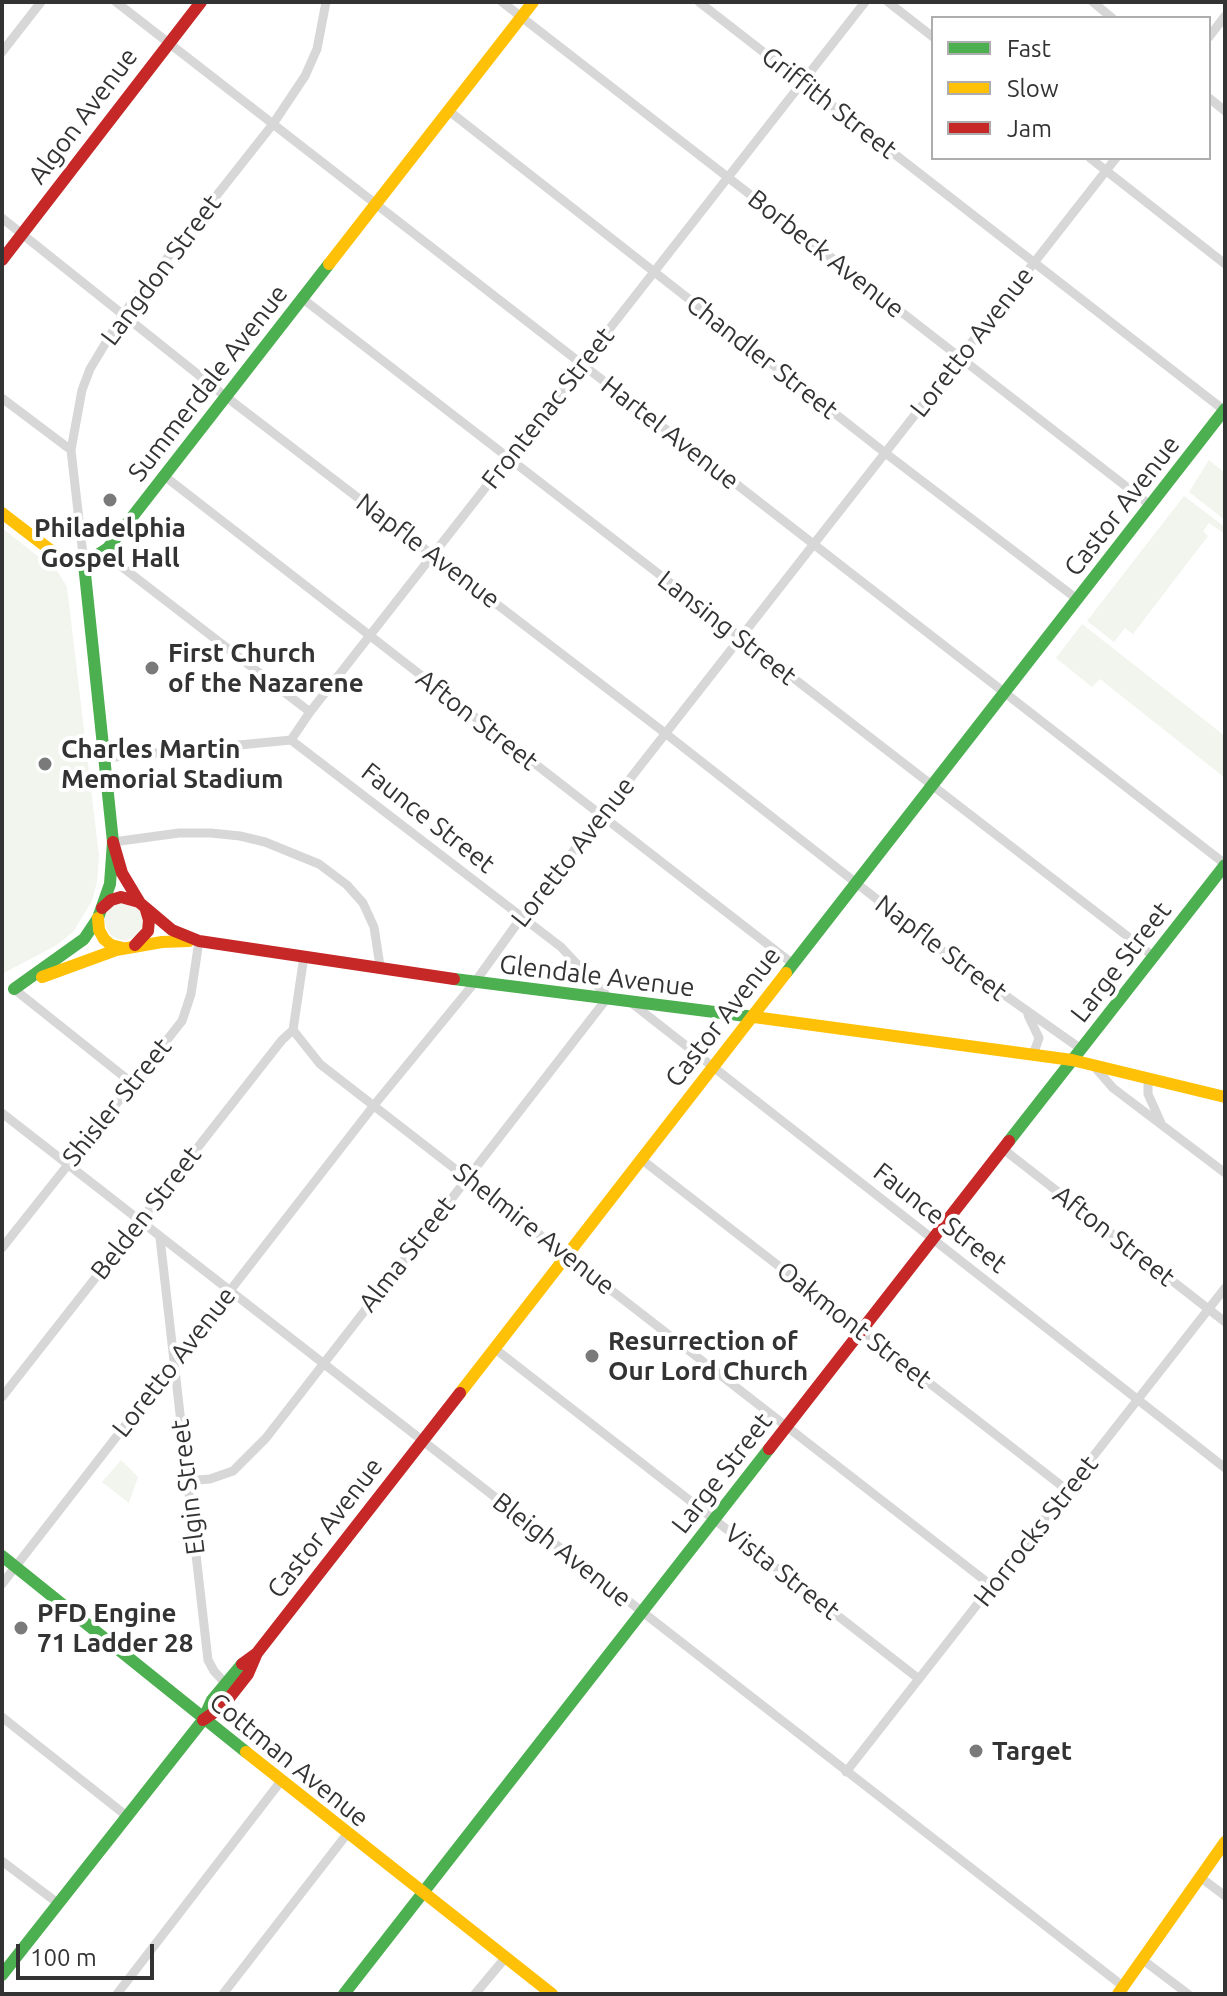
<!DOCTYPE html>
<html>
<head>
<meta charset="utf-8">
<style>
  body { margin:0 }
  #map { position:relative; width:1227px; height:1996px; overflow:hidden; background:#fff; font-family:Ubuntu,sans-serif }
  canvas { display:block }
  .frame { position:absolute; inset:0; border:4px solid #333; pointer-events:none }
  .legend { position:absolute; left:931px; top:16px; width:280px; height:144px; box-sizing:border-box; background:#fff; border:2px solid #adadad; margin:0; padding:10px 14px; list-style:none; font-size:24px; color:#333 }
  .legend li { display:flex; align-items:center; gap:16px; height:40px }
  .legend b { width:40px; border:2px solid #adadad }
  .scale { position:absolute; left:16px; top:1944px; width:138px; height:36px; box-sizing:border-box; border:4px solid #333; border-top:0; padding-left:10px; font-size:24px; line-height:28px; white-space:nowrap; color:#333; -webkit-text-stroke:6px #fff; paint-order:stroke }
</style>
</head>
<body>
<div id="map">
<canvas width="1227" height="1996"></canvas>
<div class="frame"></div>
<ul class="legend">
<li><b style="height:10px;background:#4caf50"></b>Fast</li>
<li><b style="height:10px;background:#ffc107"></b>Slow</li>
<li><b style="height:10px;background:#c62828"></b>Jam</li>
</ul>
<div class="scale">100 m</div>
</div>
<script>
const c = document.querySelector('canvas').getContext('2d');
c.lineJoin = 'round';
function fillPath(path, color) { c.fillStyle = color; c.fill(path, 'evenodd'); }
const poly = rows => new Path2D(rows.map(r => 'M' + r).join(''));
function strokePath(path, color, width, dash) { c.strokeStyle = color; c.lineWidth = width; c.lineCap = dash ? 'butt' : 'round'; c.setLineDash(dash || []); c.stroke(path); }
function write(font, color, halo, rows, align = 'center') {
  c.font = font + ' Ubuntu,sans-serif'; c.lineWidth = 8; c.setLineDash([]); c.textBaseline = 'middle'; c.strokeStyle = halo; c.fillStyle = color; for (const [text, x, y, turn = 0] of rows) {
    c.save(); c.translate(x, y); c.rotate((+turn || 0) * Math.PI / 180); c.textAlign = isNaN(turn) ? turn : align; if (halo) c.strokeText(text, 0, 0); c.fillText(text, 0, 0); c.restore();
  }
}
fillPath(poly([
  [1209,460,1225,473,1225,520,1189,492],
  [1184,496,1225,527,1225,530,1223,533,1209,523,1203,531,1208,536,1133,634,1125,628,1114,642,1087,621],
  [2,528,58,572,67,587,99,856,97,882,92,901,73,932,57,945,2,974],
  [1082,624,1225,736,1225,778,1100,679,1092,687,1056,658],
  '105 921a19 19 0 1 1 38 0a19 19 0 1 1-38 0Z',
  [121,1460,138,1477,129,1503,102,1482]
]), '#f1f5ed');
strokePath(poly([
  [116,2,1225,864],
  [502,2,1150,505],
  [699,2,1225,411],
  [888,2,933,37],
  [1093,2,1112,18],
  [1209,37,1225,16],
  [2,52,41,2],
  [1209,98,1225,111],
  [449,111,884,452,1077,599],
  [1090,158,1225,264],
  [2,218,225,396,665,733,948,955,1081,1049],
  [303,299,1153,956],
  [2,398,71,450],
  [163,475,793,964],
  [104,553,310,712],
  [84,564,71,450,82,390,90,369,123,314,273,124,305,76,317,49,326,2],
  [291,740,310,712,865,2],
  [104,758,291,740],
  [113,842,179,833,211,833,240,836,265,842,319,864,347,885,363,903,374,927,380,966],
  [304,956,293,1030,320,1064,992,1586],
  [14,989,132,1083],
  [629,1001,1225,1468],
  [1028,1015,1039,1038,1033,1055],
  [1093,1065,1113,1088,1225,1173],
  [1148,1078,1148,1094,1161,1123],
  [2,1113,1124,1987],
  [1003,1149,1225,1322],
  [641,1159,1067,1490],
  [160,1238,208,1660,214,1671,225,1683],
  [2,1248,182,1021,191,994,199,941],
  [494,1348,919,1679],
  [2,1397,282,1040,293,1030],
  [186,1481,210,1479,233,1471,266,1438,608,997,561,947,291,740],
  [2,1584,375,1104,475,982,521,918,1116,158],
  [2,1717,128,1817],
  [846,1772,1225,1288],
  [2,1861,59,1904],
  [1200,1877,1225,1896],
  [1143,1960,1188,1994],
  [117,1994,281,1781],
  [223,1994,347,1834],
  [475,1994,506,1957]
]), '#d7d7d7', 9);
strokePath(poly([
  [84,564,108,548,329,264],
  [786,973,1225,409],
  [454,979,754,1017],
  [14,989,84,939,98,918,110,884,113,842,84,564],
  [1009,1141,1225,865],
  [2,1556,246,1752],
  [2,1975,203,1720,212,1700,242,1664],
  [344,1994,769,1449]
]), '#4caf50', 12);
strokePath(poly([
  [329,264,533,2],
  [2,513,66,562,84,564],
  [98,918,99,930,104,939,111,945,123,948],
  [42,977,116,950,162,942,189,941],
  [754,1017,1072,1060,1225,1097],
  [460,1393,786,973],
  [246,1752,552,1994],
  [1118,1994,1225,1842]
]), '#ffc107', 12);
strokePath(poly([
  [2,260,201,2],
  [113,842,122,873,140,903,172,930,199,941,454,979],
  [102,908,111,900,121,897,139,902],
  [135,945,148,931,149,920,146,910],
  [769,1449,1009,1141],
  [242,1664,257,1653,460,1393],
  [203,1720,222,1707,248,1674,257,1653]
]), '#c62828', 12);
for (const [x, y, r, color] of [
  [110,500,8,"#7a7a7a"],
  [152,668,8,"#7a7a7a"],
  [45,764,8,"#7a7a7a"],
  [592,1356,8,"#7a7a7a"],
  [21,1628,8,"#7a7a7a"],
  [976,1751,8,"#7a7a7a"]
]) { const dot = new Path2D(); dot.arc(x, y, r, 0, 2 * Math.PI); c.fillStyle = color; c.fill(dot); strokePath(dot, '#fff', 3); }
write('26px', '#333', '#fff', [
  ["Griffith Street",829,103,38],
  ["Algon Avenue",83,116,-53],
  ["Borbeck Avenue",826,254,38],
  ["Langdon Street",161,270,-53],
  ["Loretto Avenue",972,342,-52],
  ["Chandler Street",762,357,38],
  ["Summerdale Avenue",208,383,-52],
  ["Frontenac Street",548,408,-52],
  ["Hartel Avenue",670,433,38],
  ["Castor Avenue",1122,506,-52],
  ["Napfle Avenue",428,551,37],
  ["Lansing Street",727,628,38],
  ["Afton Street",477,720,38],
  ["Faunce Street",428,818,38],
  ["Loretto Avenue",573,852,-52],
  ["Napfle Street",941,948,37],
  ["Large Street",1121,962,-52],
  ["Glendale Avenue",597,976,7],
  ["Castor Avenue",723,1017,-52],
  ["Shisler Street",117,1102,-51],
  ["Belden Street",146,1213,-52],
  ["Faunce Street",940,1218,38],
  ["Shelmire Avenue",534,1229,38],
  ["Afton Street",1114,1236,38],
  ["Alma Street",407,1254,-52],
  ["Oakmont Street",854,1325,38],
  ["Loretto Avenue",174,1362,-52],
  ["Large Street",722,1473,-52],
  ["Elgin Street",188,1487,-97],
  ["Castor Avenue",325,1528,-52],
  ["Horrocks Street",1036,1531,-52],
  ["Bleigh Avenue",562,1550,38],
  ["Vista Street",782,1572,38],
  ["Cottman Avenue",289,1760,39]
]);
write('bold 26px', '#333', '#fff', [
  ["Philadelphia",110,528,"center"],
  ["Gospel Hall",110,558,"center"],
  ["First Church",168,653],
  ["of the Nazarene",168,683],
  ["Charles Martin",61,749],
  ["Memorial Stadium",61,779],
  ["Resurrection of",608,1341],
  ["Our Lord Church",608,1371],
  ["PFD Engine",37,1613],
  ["71 Ladder 28",37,1643],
  ["Target",992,1751]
], 'left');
</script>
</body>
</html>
